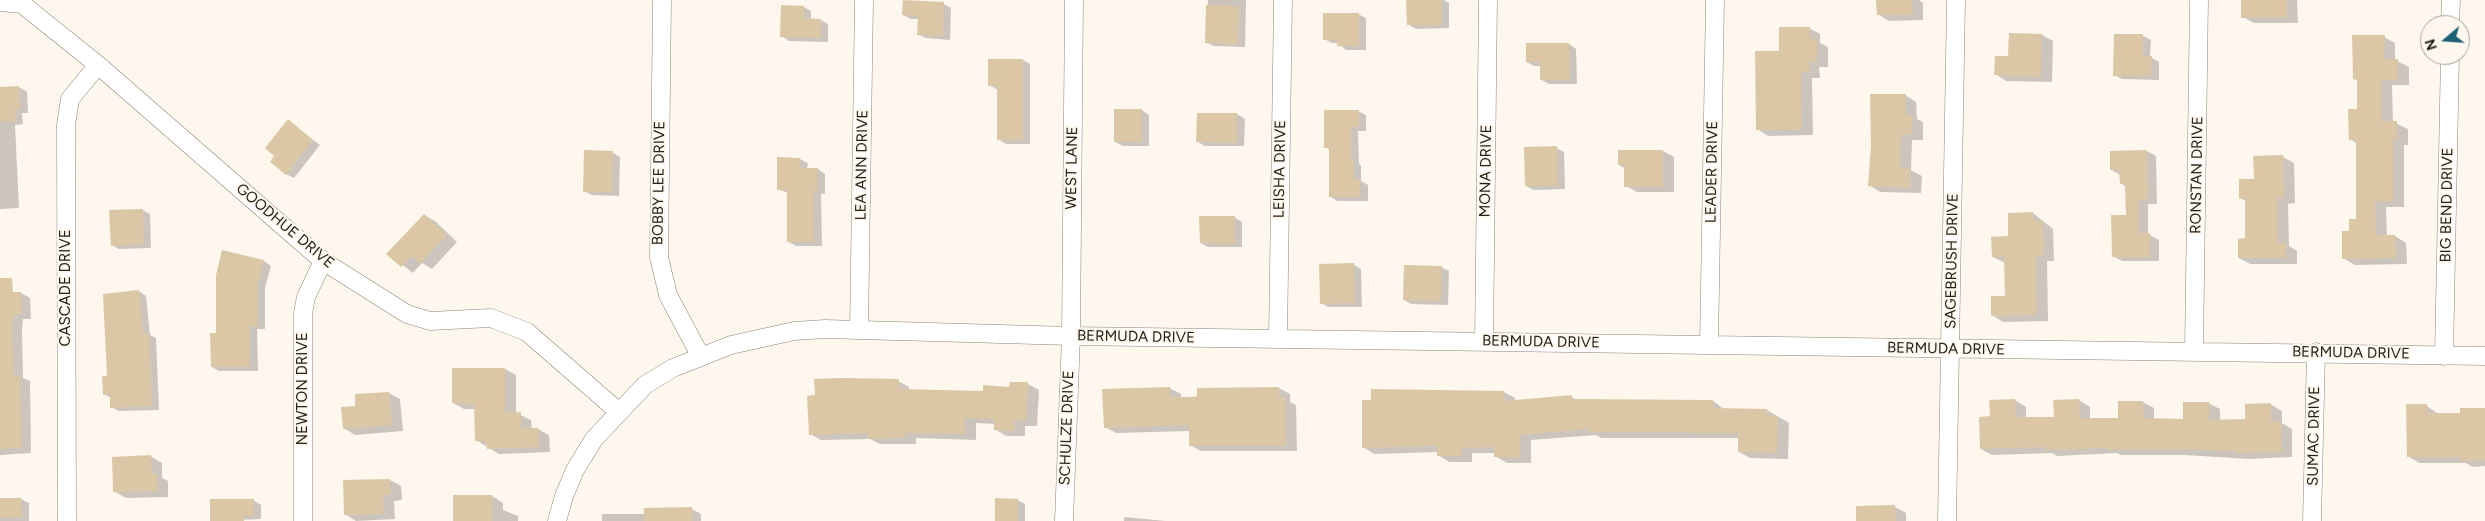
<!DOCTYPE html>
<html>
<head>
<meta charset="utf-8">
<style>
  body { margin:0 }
  #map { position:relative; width:2485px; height:521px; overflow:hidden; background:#fef7ed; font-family:Figtree,sans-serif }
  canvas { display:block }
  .north { position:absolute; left:2420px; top:15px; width:50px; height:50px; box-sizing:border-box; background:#fef7ed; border:1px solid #a7a199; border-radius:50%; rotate:252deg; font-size:14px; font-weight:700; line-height:20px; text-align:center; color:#24211a }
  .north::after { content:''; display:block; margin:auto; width:18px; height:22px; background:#1d6074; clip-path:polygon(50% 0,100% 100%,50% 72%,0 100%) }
</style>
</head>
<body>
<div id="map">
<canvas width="2485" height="521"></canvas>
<div class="north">N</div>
</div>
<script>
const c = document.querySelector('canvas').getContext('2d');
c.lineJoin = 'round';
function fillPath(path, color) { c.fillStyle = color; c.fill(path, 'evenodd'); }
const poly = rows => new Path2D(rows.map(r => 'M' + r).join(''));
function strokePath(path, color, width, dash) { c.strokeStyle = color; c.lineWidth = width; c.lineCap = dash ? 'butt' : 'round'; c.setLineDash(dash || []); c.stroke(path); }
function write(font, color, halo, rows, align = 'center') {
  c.font = font + ' Figtree,sans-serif'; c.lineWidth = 4; c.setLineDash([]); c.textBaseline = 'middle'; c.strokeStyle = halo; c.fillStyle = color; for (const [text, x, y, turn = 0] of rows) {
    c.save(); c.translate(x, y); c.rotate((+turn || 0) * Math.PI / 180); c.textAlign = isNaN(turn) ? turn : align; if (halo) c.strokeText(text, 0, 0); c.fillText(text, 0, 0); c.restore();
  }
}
fillPath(poly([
  [1208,0,1246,0,1245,47,1214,46,1206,42],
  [1408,0,1444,0,1449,3,1449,28,1416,29,1408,24],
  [1878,0,1919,0,1923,3,1923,20,1889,21,1878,14],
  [2243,0,2297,0,2298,23,2254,23,2243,17],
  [904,2,944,4,951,8,950,40,926,38,918,34,919,19,911,19,903,15],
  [804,7,811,11,811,20,821,20,828,24,828,42,789,41,782,36],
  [1358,14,1366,18,1366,50,1346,50,1338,43,1332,43,1324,39],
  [1809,28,1820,34,1820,43,1828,47,1828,67,1819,67,1820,78,1812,78,1813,135,1768,136,1757,129,1780,52],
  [2042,35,2053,41,2052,82,2006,81,1995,74,2010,58],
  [2115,35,2143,36,2151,40,2150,57,2159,62,2159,80,2122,79,2114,75],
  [2384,37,2395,43,2395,60,2409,67,2409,85,2392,85,2393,122,2408,129,2408,145,2404,145,2404,207,2386,207,2387,236,2395,236,2406,243,2407,264,2355,265,2343,258,2350,232,2358,220,2358,144,2350,139,2358,110,2358,81,2354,79],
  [1569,44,1576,49,1577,84,1549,84,1542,80,1541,66,1534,66,1527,62],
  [1023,60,1030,64,1030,144,1006,144,998,139,998,90,989,85],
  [19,87,27,92,28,113,22,113,23,124,15,125,19,208,0,209,0,88],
  [1905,95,1916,102,1917,119,1923,122,1923,140,1912,140,1911,170,1922,176,1921,193,1880,192,1869,185],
  [1142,110,1149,115,1149,146,1123,146,1115,142],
  [1358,111,1366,115,1366,131,1358,131,1359,164,1361,166,1361,181,1368,185,1368,201,1337,201,1330,196,1330,150,1325,147],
  [1198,114,1237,114,1245,119,1244,146,1205,146,1198,142],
  [288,121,320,145,294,178,286,174,276,156],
  [1556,148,1564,152,1565,189,1534,190,1526,186],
  [1619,151,1663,151,1674,157,1674,192,1637,192,1626,186,1626,169,1619,165],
  [2147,151,2156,156,2157,204,2148,204,2148,234,2159,240,2159,261,2122,261,2113,256,2127,217,2126,187,2121,183,2120,175,2112,170],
  [612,152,620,157,619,196,592,195,584,191],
  [2283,157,2294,163,2295,203,2288,204,2289,246,2297,251,2297,264,2250,264,2239,258,2246,240,2246,201,2240,198],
  [779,159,800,159,808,163,807,169,818,169,825,174,825,194,821,194,822,246,796,246,789,242,788,193,778,189],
  [142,210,150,214,151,248,119,249,112,245],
  [2033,213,2053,229,2054,261,2047,261,2048,321,2003,322,1992,315,2006,297,2005,263,1993,257],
  [424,215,435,221,457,242,432,269,422,263,413,273,388,254],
  [1234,217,1242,222,1242,247,1208,247,1201,243],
  [264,261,271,266,265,288,265,329,257,329,258,371,219,371,212,367,217,334],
  [1354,265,1361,269,1362,307,1328,307,1321,303],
  [1441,267,1449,271,1448,305,1411,304,1404,300],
  [139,291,146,296,150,335,156,338,159,410,119,411,111,407,111,398,104,394],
  [21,293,30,298,31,319,23,319,22,332,23,378,30,381,31,453,0,455,0,294],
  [505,369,516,375,516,413,531,420,532,429,538,429,549,435,550,452,499,454,476,440,476,409,464,409,453,403],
  [898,381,909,387,909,391,984,392,1028,384,1039,390,1037,426,1025,426,1025,436,1006,436,995,429,995,424,976,423,976,440,916,438,916,444,880,444,870,439,821,440,810,434],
  [1169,388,1181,394,1181,398,1279,388,1290,394,1290,402,1296,405,1297,451,1201,451,1190,445,1190,431,1116,433,1105,427],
  [1504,392,1515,398,1515,402,1571,397,1577,400,1713,401,1724,409,1767,410,1789,423,1788,459,1750,458,1739,452,1739,438,1601,438,1596,435,1531,440,1531,463,1507,463,1495,456,1495,453,1472,453,1472,462,1449,462,1438,455,1438,452,1374,454,1363,447],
  [389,393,400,399,403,431,355,435,344,428,357,407,356,396],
  [2015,400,2026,407,2026,419,2055,418,2079,400,2090,407,2090,419,2119,419,2143,402,2154,408,2154,420,2184,421,2208,403,2220,409,2220,421,2246,421,2270,404,2282,411,2282,423,2292,429,2292,457,2248,459,2185,455,2121,455,2117,453,2057,456,2052,453,1992,455,1981,449,1991,418],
  [2427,406,2438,414,2461,414,2485,408,2485,466,2473,467,2466,463,2419,463,2408,456],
  [150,456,162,463,162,478,168,481,168,497,126,498,115,492],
  [390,480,401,486,402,500,394,501,395,519,356,521,345,514,344,482],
  [492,496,503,503,503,510,518,516,518,521,454,521],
  [0,499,21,499,29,503,29,521,0,521],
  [253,500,261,505,261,519,211,521],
  [1017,500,1025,504,1025,521,996,521],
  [1895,507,1906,513,1906,521,1858,521],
  [692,509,701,514,701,521,602,521,602,514,653,514],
  [1124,517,1166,521,1124,521]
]), '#0003');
fillPath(poly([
  [903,0,944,2,943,36,917,35,918,16,902,15],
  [1406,0,1442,0,1442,25,1407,25],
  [1876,0,1912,0,1913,15,1877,15],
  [2241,0,2287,0,2287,17,2241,18],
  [781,5,804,6,804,18,821,19,821,38,780,37],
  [1206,5,1239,6,1238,44,1205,43],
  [1323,13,1359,13,1359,46,1337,46,1337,40,1323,40],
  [1779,27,1810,27,1810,39,1817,39,1817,62,1809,62,1809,72,1801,72,1802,130,1756,130,1755,51,1779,51],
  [2009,33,2042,34,2041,77,1994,75,1995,56,2008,56],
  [2114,34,2143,34,2143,56,2152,56,2151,76,2113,76],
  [2352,35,2385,35,2384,59,2398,59,2398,80,2381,80,2382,121,2397,121,2397,139,2393,139,2393,201,2375,201,2376,235,2395,235,2396,258,2342,259,2342,231,2349,231,2349,219,2356,219,2356,140,2349,140,2348,109,2357,109,2357,79,2353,79],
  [1526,43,1569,43,1570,80,1540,80,1540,62,1526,62],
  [988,59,1023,59,1023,140,997,140,997,86,988,86],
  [19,86,20,109,15,110,16,121,0,121,0,87],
  [1870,94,1906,94,1906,115,1912,115,1912,134,1901,135,1900,168,1911,169,1910,188,1868,186,1871,146],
  [1114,109,1142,109,1142,142,1114,142],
  [1324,110,1359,110,1359,127,1351,127,1351,160,1354,160,1354,179,1360,179,1360,197,1329,197,1329,148,1324,148],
  [1197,113,1237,113,1237,143,1196,142],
  [288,119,313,140,286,175,270,162,274,156,265,148],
  [1557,146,1558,186,1525,186,1524,147],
  [584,150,613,151,612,192,583,192],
  [1618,150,1663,150,1663,187,1624,187,1624,165,1618,165],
  [2147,150,2148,199,2139,200,2139,233,2150,233,2150,257,2112,257,2111,215,2126,215,2125,184,2120,184,2119,170,2110,170,2110,151],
  [2283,155,2284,198,2277,198,2278,243,2286,243,2286,258,2238,258,2238,239,2245,238,2245,198,2239,199,2239,179,2254,179,2253,156],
  [777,157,800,158,800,168,818,168,817,191,814,191,814,242,787,242,787,190,777,190],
  [143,209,144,244,111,246,109,210],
  [2033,212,2034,221,2043,221,2044,255,2036,256,2037,315,1991,316,1991,296,2005,296,2004,257,1992,257,1991,237,2008,236,2008,213],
  [424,214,447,235,420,264,412,256,401,267,386,254],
  [1199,216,1235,216,1235,244,1200,243],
  [222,250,264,260,258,283,258,326,250,326,250,367,211,367,210,333,216,333,216,275],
  [1354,263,1355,303,1320,304,1319,264],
  [1404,265,1442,266,1441,301,1403,300],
  [0,278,12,278,13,292,21,292,22,314,14,315,12,326,14,375,20,375,22,448,0,449],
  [139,290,143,333,149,333,152,406,110,408,110,394,103,395,102,376,107,376,103,294],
  [452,368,505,368,505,413,521,412,521,428,538,428,539,447,487,449,486,441,475,441,474,404,452,403],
  [842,378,899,379,899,389,983,391,983,385,1009,387,1010,382,1028,382,1026,421,1014,420,1014,431,994,430,994,419,965,418,965,434,905,433,905,438,868,439,868,433,809,435,807,396,815,395,814,379],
  [1170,387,1170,397,1197,397,1197,388,1279,387,1279,397,1285,397,1286,446,1189,446,1189,425,1104,428,1102,389],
  [1371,389,1504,391,1504,401,1572,395,1572,399,1713,400,1713,408,1767,409,1767,415,1778,416,1777,453,1738,452,1738,433,1589,432,1589,429,1520,435,1520,457,1494,457,1494,447,1462,448,1462,456,1437,456,1437,446,1362,448,1362,400,1371,400],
  [389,392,392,425,343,429,341,407,355,406,355,394],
  [2015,399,2016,417,2054,417,2053,400,2079,399,2080,418,2118,418,2118,401,2143,401,2144,418,2183,419,2183,402,2209,402,2209,420,2245,419,2245,404,2271,403,2271,422,2281,421,2282,452,2236,453,2236,451,2173,449,2108,450,2108,448,2045,450,2045,447,1980,449,1979,417,1990,416,1989,400],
  [2406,404,2427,404,2427,413,2460,413,2460,408,2485,408,2485,460,2460,461,2460,457,2407,457],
  [151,455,152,474,157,473,158,491,113,492,112,457],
  [390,479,391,495,383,495,384,514,344,515,343,480],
  [453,495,492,495,492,521,453,521],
  [0,498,21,498,22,517,0,518],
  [995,498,1018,499,1018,521,995,521],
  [210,499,254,499,254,516,244,516,244,521,210,521],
  [1895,505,1896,521,1856,521,1856,506],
  [692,507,692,521,644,521,644,508]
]), '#dbc7a6');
const minor = poly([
  [662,0,659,257,668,295,701,357],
  [0,2,22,4,98,65,323,261,407,314,430,321,491,318,527,332,619,412],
  [2450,25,2451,0],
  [859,330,864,0],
  [1278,338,1283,0],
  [1484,342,1488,0],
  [1709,345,1715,0],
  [2194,350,2199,0],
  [2444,356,2450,55],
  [67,521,66,125,70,99,98,65],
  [303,521,303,313,306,297,323,261],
  [557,521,564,496,575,470,594,439,645,385,673,368,731,345,794,331,825,329,1071,336,2485,356],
  [1064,521,1071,336,1074,0],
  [1947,521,1956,0],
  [2312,521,2316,352]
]);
strokePath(minor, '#8d8474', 19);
strokePath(minor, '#fff', 18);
write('15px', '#24211a', '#fef7ed', [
  ["LEA ANN DRIVE",862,165,-89],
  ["WEST LANE",1072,168,-89],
  ["LEISHA DRIVE",1280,169,-89],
  ["MONA DRIVE",1486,171,-89],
  ["LEADER DRIVE",1712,172,-89],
  ["RONSTAN DRIVE",2197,175,-89],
  ["BOBBY LEE DRIVE",659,183,-89],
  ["BIG BEND DRIVE",2447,205,-89],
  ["GOODHUE DRIVE",285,226,40],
  ["SAGEBRUSH DRIVE",1952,261,-89],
  ["CASCADE DRIVE",66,288,-90],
  ["BERMUDA DRIVE",1136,337,1],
  ["BERMUDA DRIVE",1541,342,1],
  ["BERMUDA DRIVE",1946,349,1],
  ["BERMUDA DRIVE",2351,353,1],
  ["NEWTON DRIVE",303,389,-90],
  ["SCHULZE DRIVE",1067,428,-88],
  ["SUMAC DRIVE",2314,436,-89]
]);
</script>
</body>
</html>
